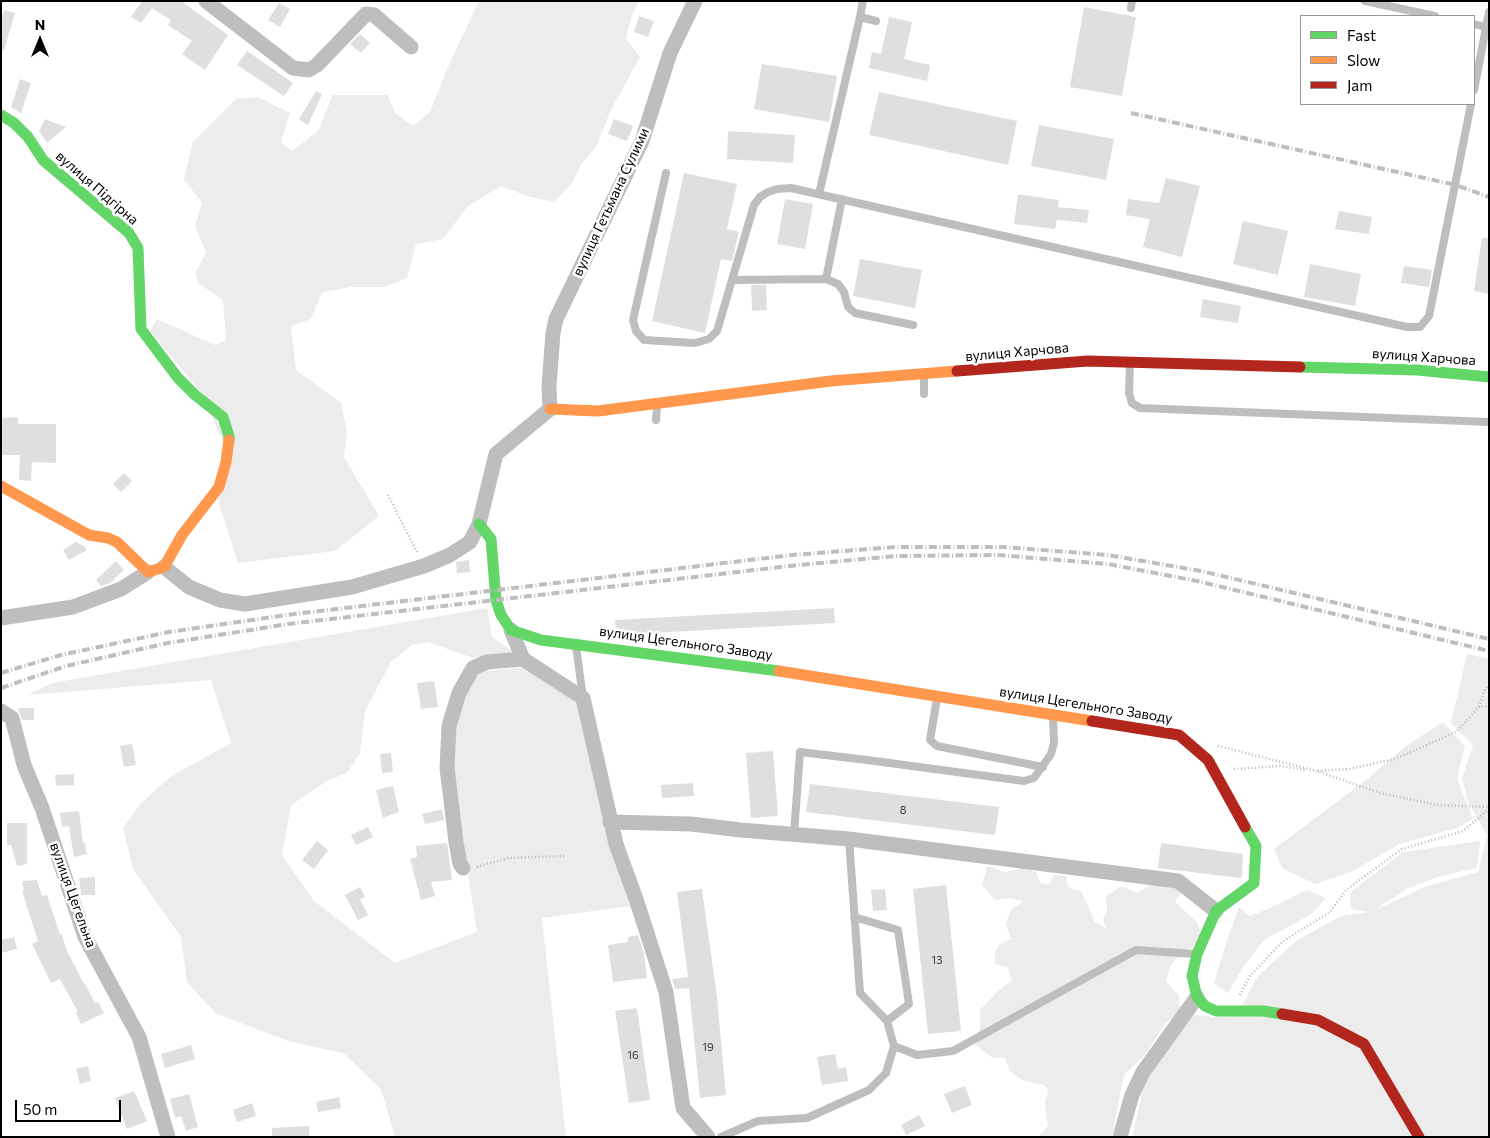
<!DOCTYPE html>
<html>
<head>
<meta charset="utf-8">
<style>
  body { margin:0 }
  #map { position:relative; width:1490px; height:1138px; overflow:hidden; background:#fff; font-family:Commissioner,sans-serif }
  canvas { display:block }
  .frame { position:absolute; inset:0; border:2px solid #000; pointer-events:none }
  .legend { position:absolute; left:1300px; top:15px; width:175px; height:90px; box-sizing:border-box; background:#fff; border:1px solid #999; margin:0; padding:6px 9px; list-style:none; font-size:15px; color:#000 }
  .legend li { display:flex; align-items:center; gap:10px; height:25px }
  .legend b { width:25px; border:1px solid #999 }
  .north { position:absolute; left:15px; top:15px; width:50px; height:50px; -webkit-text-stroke:4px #fff; paint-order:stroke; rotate:0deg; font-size:14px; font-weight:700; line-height:20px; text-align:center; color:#000 }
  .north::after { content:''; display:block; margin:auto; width:18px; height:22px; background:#000; clip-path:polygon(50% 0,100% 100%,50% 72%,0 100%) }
  .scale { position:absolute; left:15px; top:1100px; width:106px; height:22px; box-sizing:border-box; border:2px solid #000; border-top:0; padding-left:6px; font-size:15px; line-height:18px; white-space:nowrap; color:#000; -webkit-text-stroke:4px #fff; paint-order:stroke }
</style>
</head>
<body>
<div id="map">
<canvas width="1490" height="1138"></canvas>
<div class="frame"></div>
<ul class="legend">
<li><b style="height:6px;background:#63d668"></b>Fast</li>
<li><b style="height:6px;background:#ff974d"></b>Slow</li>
<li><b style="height:6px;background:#b3261e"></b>Jam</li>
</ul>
<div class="north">N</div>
<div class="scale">50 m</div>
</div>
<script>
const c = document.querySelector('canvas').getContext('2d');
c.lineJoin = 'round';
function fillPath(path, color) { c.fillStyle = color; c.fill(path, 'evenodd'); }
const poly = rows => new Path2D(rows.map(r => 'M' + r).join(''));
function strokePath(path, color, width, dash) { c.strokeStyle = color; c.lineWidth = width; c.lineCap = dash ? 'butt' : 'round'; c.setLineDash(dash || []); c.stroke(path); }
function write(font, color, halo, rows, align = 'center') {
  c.font = font + ' Commissioner,sans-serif'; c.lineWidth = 5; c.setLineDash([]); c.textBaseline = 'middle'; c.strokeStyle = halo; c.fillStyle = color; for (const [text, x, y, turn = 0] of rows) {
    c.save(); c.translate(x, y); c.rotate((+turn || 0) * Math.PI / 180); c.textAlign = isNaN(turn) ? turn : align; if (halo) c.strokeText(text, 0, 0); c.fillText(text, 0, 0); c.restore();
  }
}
fillPath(poly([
  [479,1,639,1,632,15,626,39,640,57,610,112,596,147,582,163,572,183,554,202,527,196,501,186,468,206,443,239,416,244,407,278,384,287,351,287,322,292,311,319,291,326,296,370,341,403,347,432,344,457,379,516,335,551,238,563,217,497,232,461,200,391,150,331,157,319,215,345,226,340,223,300,198,283,196,272,206,252,195,226,202,203,184,179,193,142,236,99,258,97,290,113,281,142,292,151,318,131,333,95,388,95,395,113,413,126,430,112,448,67],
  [487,608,492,637,516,654,473,658,428,642,412,645,391,662,365,711,360,753,347,773,327,781,291,805,282,855,314,901,395,963,477,932,452,770,454,726,463,697,477,672,528,667,578,704,604,826,630,906,542,918,566,1137,395,1137,381,1089,343,1053,288,1041,215,1013,187,982,181,937,133,869,123,828,141,803,170,777,231,743,211,680,28,695,52,683],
  [1467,654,1489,659,1489,1137,1132,1137,1146,1077,1189,1014,1214,1017,1237,1016,1257,977,1296,941,1341,916,1368,912,1351,909,1350,897,1352,891,1403,852,1480,841,1477,868,1441,876,1408,888,1375,910,1425,887,1478,872,1487,836,1467,799,1462,778,1473,745,1451,723],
  [1443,722,1465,746,1457,779,1473,819,1457,828,1399,844,1353,871,1315,884,1282,868,1274,849,1366,780,1406,746],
  [987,866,1005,872,1025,868,1036,872,1041,883,1049,885,1054,875,1067,876,1067,883,1071,889,1081,891,1095,922,1106,928,1103,919,1107,911,1106,896,1122,886,1137,893,1154,883,1175,885,1182,891,1175,902,1198,923,1201,935,1193,947,1182,952,1170,966,1166,981,1179,996,1180,1016,1167,1021,1144,1056,1124,1075,1112,1137,1038,1137,1048,1126,1045,1103,1048,1090,1044,1085,1022,1080,1010,1071,1005,1058,993,1058,971,1042,980,1030,980,1010,998,991,1012,980,1007,967,995,964,995,952,1000,944,1011,939,1006,924,1010,911,1023,901,1010,898,995,900,982,885],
  [1307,890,1326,898,1310,915,1264,940,1244,966,1228,993,1214,983,1226,943,1239,907,1250,916,1277,905]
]), '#ececec');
fillPath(poly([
  [142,1,181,1,228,35,205,70,182,54,192,41,168,25,171,20,152,8,141,23,131,17],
  [279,3,290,9,280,27,268,20],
  [1084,7,1136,17,1122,96,1070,87],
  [4,10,15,13,4,50,1,50,1,20],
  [639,16,654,21,648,37,634,32],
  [889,17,912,22,904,59,930,65,927,81,869,68,872,52,881,54],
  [360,34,370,43,361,53,350,44],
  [247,51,293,83,284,96,237,65],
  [762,64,837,76,829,122,754,109],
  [20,79,31,83,21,113,11,107],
  [316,91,322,94,308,125,299,119],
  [879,92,1017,121,1008,165,869,135],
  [45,119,66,127,47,143,39,131],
  [614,119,633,126,627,141,608,134],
  [1039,125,1114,139,1106,180,1031,166],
  [728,131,795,135,793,163,727,159],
  [684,173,737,184,727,229,739,232,732,261,721,259,705,333,652,321],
  [1166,178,1200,186,1182,257,1143,247,1150,219,1126,215,1128,199,1159,203],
  [1018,194,1059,200,1058,207,1089,210,1087,223,1057,220,1055,229,1014,224],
  [785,199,813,204,805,249,777,244],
  [1339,211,1372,217,1369,234,1335,229],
  [1243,221,1288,231,1278,275,1233,264],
  [1482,238,1489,238,1489,294,1474,291],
  [860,259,922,270,915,308,853,296],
  [1310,264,1361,274,1355,306,1304,297],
  [1404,266,1432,270,1429,287,1401,283],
  [751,285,766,285,767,310,752,311],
  [1203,299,1241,306,1238,323,1200,317],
  [18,417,18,424,56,424,56,463,32,462,31,481,19,480,20,455,1,455,1,418],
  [124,473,132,481,121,492,113,484],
  [76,542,85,547,87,550,69,560,63,550],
  [469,560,470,572,457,573,456,562],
  [116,561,124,570,110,583,101,586,96,580],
  [834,608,835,623,616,635,615,620],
  [434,681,438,707,421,709,417,683],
  [18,708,34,708,34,720,22,720],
  [132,744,136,765,124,767,120,746],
  [773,751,778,816,751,818,746,753],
  [391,753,393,772,382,773,380,754],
  [74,774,74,785,56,786,55,775],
  [693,783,694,796,662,798,661,785],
  [810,784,999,807,995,835,806,812],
  [393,786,399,812,383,818,376,790],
  [442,809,444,820,425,824,422,814],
  [79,811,83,843,85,843,87,854,74,857,69,826,62,827,60,813],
  [7,823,27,823,27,864,17,866,11,845,7,845],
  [368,827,373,837,356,845,351,835],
  [317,841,328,850,314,869,302,860],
  [447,843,452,880,431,882,435,896,421,900,410,859,417,857,416,846],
  [1161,843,1243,854,1242,876,1240,878,1158,868],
  [95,877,95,895,81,895,79,878],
  [37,880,42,896,47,895,60,935,62,934,66,949,84,984,85,984,95,1003,98,1002,104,1013,81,1024,76,1013,78,1012,60,979,51,983,32,944,38,941,22,891,24,890,22,881],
  [946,885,961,1031,928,1034,913,889],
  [360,887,365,897,360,899,368,915,358,920,345,895],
  [702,889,717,997,726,1095,700,1098,689,988,675,989,672,979,688,977,677,892],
  [885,889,887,910,873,911,871,890],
  [638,935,644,954,647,978,613,982,608,945,628,942,628,937],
  [14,937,17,949,1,953,1,940],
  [637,1008,650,1100,629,1103,615,1011],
  [191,1045,195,1059,165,1068,161,1054],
  [835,1054,838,1069,846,1067,848,1081,822,1085,817,1057],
  [88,1066,91,1081,80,1084,76,1069],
  [965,1086,972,1105,952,1113,944,1094],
  [134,1091,147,1121,127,1129,115,1098],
  [189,1094,198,1127,186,1131,181,1116,175,1118,170,1099],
  [339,1097,341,1108,318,1112,316,1102],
  [252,1103,256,1116,237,1122,233,1110],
  [919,1115,925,1126,906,1135,901,1125],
  [309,1126,310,1137,272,1137,272,1128]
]), '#dfdfdf');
strokePath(poly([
  [388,495,418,554],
  [1479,707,1484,691,1489,685],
  [1218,746,1317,771,1380,793,1437,805,1489,807],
  [1234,769,1281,766,1305,770],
  [1318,771,1349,769,1395,759,1456,732,1479,707,1489,706],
  [477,867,508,858,565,856],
  [1240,995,1249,977,1282,942,1330,912,1346,890,1402,849,1463,831,1489,809]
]), '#b9b9b9', 2.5, [1, 2.5]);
strokePath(poly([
  [863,1,860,17,876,21],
  [1365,1,1435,16],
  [1131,8,1132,1],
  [1474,24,1489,28],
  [1474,90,1489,12],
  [666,173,633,320,636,331,644,340,695,343,709,339,717,331,754,205,760,197,768,192,777,189,791,188,1407,327,1420,327,1429,316,1471,104],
  [819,194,860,17],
  [826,279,842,199],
  [733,280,826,279,838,284,844,292,848,307,855,313,913,325],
  [1130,363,1129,393,1132,403,1140,408,1489,422],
  [924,376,924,394],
  [656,420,657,406],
  [576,646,583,698],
  [937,698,930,740,937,746,1043,767],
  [794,834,800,752,867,760,1024,781,1034,778,1051,754,1054,743,1053,716],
  [849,839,860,993,887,1021,894,1046,917,1055,953,1051,1136,950,1195,954],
  [854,917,898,930,909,1004,887,1021],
  [721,1137,758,1121,807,1118,869,1090,886,1073,894,1046]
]), '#bebebe', 8);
strokePath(poly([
  [206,1,293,68,309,70,317,65,366,14,374,15,411,47],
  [164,567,189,587,220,600,245,604,352,587,424,566,450,555,470,542,479,524,496,454,550,409,549,386,553,333,556,319,642,141,670,53,695,1],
  [1,618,73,607,121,589,148,572],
  [523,659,583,698,616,844,636,899,666,992,683,1108,708,1137],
  [1,711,12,718,24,765,42,808,85,937,139,1037,168,1137],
  [610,822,691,824,741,830,849,839,1178,881,1216,911],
  [463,868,460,864,456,842,447,768,449,726,459,693,473,668,487,662,523,659,511,630],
  [1120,1137,1132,1095,1143,1072,1197,997]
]), '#bebebe', 15);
strokePath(poly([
  [1,115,14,123,28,137,43,160,129,233,138,248,141,329,178,378,195,395,223,417,229,436,229,440],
  [1300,367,1417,370,1489,377],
  [479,524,491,539,496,600,501,615,511,630,541,640,779,671],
  [1245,827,1256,846,1254,883,1216,911,1197,954,1192,976,1197,997,1205,1006,1216,1011,1263,1011,1282,1014]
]), '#63d668', 11);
strokePath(poly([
  [550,409,598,411,831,381,957,371],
  [1,486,89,535,108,538,117,542,148,572,164,567,182,535,219,487,226,462,229,440],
  [779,671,1092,721]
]), '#ff974d', 11);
strokePath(poly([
  [957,371,1088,361,1300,367],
  [1092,721,1179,735,1208,760,1245,827],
  [1282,1014,1318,1020,1364,1044,1419,1137]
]), '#b3261e', 11);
strokePath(poly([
  [1131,113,1456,185,1489,197],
  [1,673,61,655,169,632,286,615,792,555,895,547,1003,547,1108,555,1201,571,1489,639],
  [1,688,66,666,168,643,288,624,798,565,897,556,998,555,1108,564,1197,581,1489,651]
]), '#bebebe', 4, [8, 2.5, 1, 2.5]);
write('11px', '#383838', null, [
  ["8",903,810],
  ["13",937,960],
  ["19",708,1047],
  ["16",633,1055]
]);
write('14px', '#000', '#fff', [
  ["вулиця Підгірна",97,188,41],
  ["вулиця Гетьмана Сулими",611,202,-65],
  ["вулиця Харчова",1017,352,-5],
  ["вулиця Харчова",1424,357,4],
  ["вулиця Цегельного Заводу",686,643,8],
  ["вулиця Цегельного Заводу",1086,705,9],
  ["вулиця Цегельна",73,895,70]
]);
</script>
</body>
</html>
